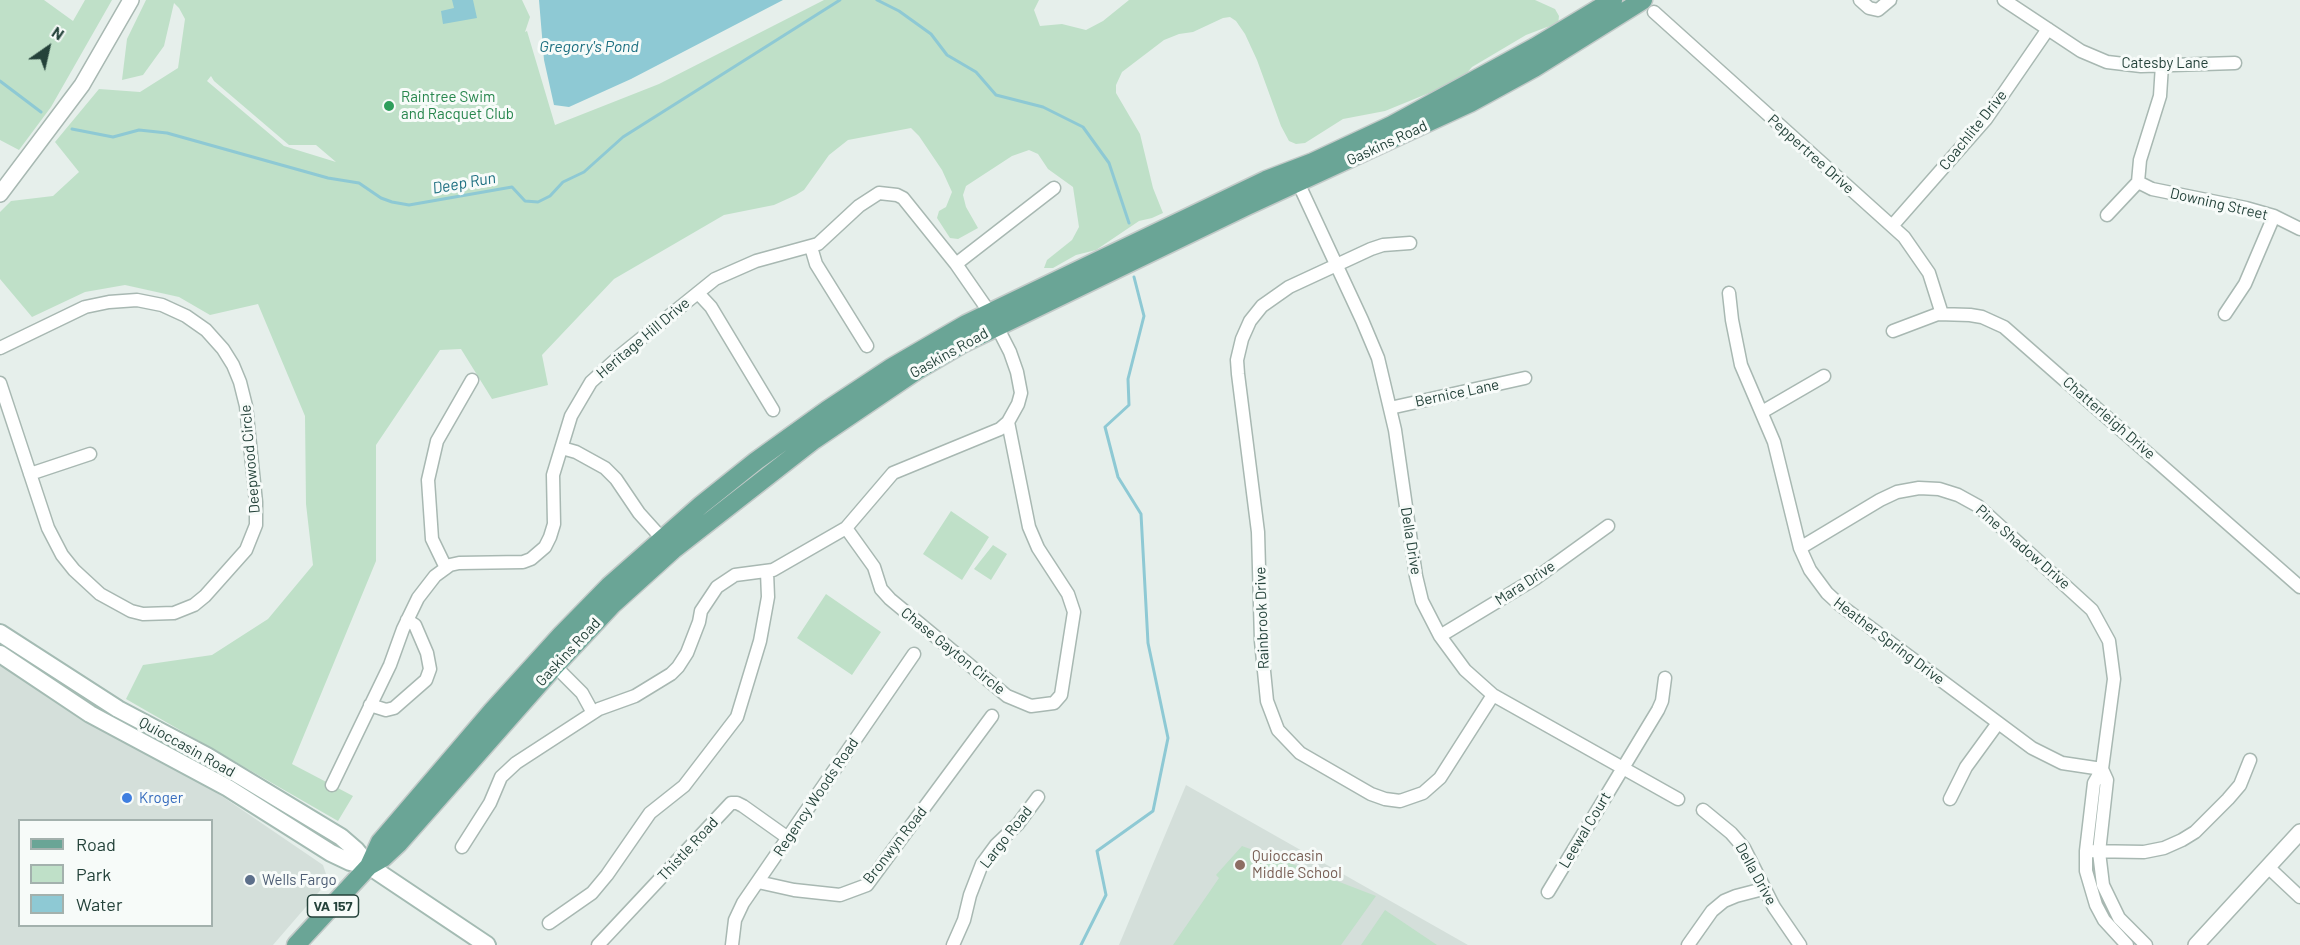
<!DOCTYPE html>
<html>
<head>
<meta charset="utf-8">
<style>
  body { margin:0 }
  #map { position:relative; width:2300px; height:945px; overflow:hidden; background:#e6efeb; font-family:Barlow,sans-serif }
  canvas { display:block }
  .legend { position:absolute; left:18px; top:819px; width:195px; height:108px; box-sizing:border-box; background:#f7fbf9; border:2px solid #a3b1ad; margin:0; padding:8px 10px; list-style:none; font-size:18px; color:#24423a }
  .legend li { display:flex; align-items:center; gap:12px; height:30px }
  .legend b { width:30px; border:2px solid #a3b1ad }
  .north { position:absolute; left:18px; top:18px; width:60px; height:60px; -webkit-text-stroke:4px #f7fbf9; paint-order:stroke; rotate:34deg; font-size:16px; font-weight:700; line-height:24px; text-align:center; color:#24423a }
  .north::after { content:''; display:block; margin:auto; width:21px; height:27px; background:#24423a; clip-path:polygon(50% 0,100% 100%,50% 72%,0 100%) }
</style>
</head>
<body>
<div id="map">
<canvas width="2300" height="945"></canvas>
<ul class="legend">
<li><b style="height:8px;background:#6aa596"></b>Road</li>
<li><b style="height:16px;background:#bfe0c8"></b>Park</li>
<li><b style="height:16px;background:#8ec9d4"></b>Water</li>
</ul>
<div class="north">N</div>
</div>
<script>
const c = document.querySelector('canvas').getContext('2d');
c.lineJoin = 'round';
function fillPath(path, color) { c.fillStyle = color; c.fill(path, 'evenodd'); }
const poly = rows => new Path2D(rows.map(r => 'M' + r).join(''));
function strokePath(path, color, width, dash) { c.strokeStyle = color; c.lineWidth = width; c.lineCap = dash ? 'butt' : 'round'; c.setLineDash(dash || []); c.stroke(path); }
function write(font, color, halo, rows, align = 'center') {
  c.font = font + ' Barlow,sans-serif'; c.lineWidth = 6; c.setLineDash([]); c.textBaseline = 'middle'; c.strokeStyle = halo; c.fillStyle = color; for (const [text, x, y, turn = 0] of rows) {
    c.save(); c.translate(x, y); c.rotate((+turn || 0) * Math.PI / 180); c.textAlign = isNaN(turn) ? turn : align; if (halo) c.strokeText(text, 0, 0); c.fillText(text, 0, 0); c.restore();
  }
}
fillPath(poly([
  [0,663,207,786,323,865,327,877,324,886,273,945,0,945],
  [20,820,212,820,212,926,20,926],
  [1186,785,1468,945,1119,945]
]), '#d4dfda');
fillPath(poly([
  [0,0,44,0,73,21,85,0,112,0,51,107,19,150,0,140],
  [146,0,522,0,530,17,525,32,527,31,555,125,659,84,824,0,1039,0,1034,10,1040,26,1062,24,1086,30,1103,21,1129,0,1535,0,1555,9,1559,16,1558,25,1547,27,1526,35,1472,67,1466,74,1434,91,1385,111,1343,119,1305,143,1296,144,1289,141,1281,126,1257,60,1245,34,1236,21,1230,17,1223,18,1193,32,1179,34,1164,40,1122,72,1116,85,1116,93,1140,134,1153,188,1163,213,1152,218,1139,221,1096,250,1076,255,1053,268,1044,268,1047,260,1072,240,1079,227,1073,187,1048,169,1038,154,1029,150,1012,156,966,186,963,195,966,207,978,228,958,239,950,238,937,218,939,211,946,207,952,192,942,170,919,136,911,128,848,140,829,155,804,190,796,195,774,205,724,215,614,279,542,355,548,385,492,399,461,349,440,350,376,445,376,561,292,764,353,796,338,821,126,699,143,665,212,655,268,619,313,565,306,504,305,416,258,304,210,315,179,297,125,285,85,292,32,317,0,279,0,212,11,201,53,196,79,172,55,142,99,89,140,92,178,68,185,19,179,8,174,3,164,46,143,75,122,80,127,39],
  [211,76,214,81,289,145,316,145,336,162,284,146,207,81],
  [951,511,989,537,962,580,923,554],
  [993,545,1007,554,991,580,974,569],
  [826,594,881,632,852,675,797,638],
  [1242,846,1303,868,1376,896,1341,945,1173,945,1219,878,1216,875],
  [1385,910,1437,945,1361,945]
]), '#bfe0c8');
fillPath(poly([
  [452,0,473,0,477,18,443,24,441,11,454,8],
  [539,0,783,0,631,79,569,107,554,105,544,60]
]), '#8ec9d4');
strokePath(poly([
  [877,0,899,11,931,34,947,55,976,72,996,95,1043,107,1083,127,1109,163,1129,223],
  [0,81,41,112],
  [72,129,113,137,139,130,167,133,328,178,359,183,381,198,392,202,409,205,512,187,525,201,538,202,550,196,563,182,584,172,623,137,840,0],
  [1081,945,1106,895,1097,851,1153,811,1168,738,1148,643,1141,514,1118,477,1105,427,1129,405,1128,379,1144,316,1134,277]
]), '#8ec9d4', 3);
const minor = poly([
  [1860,0,1869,8,1878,10,1890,0],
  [2004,0,2081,51,2107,62,2141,66,2235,63],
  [1654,12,1904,237,1929,273,1942,314],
  [1295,176,1362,320,1378,358,1395,430,1416,576,1422,601,1440,636,1465,670,1493,695,1678,799],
  [2138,182,2152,189,2246,208,2274,216,2300,229],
  [2107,215,2138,182,2140,160,2160,96,2162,65],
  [1892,226,1986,119,2048,29],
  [1410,243,1383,245,1371,249,1289,287,1262,306,1250,321,1242,339,1237,360,1238,374,1258,532,1261,641,1267,701,1278,730,1300,753,1371,794,1385,799,1400,801,1423,793,1440,778,1493,695],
  [811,247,816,264,867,346],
  [956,264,1054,188],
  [698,293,711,307,773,410],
  [1729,293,1732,320,1741,365,1774,442,1800,548,1810,570,1827,593,1840,605,2032,748,2062,763,2102,769],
  [2225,314,2245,284,2274,216],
  [1893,331,1938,314,1970,315,1982,317,2004,327,2300,587],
  [0,348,85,307,109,302,137,300,162,305,186,316,206,330,223,349,233,365,240,382,246,406,256,502,256,525,246,550,205,596,194,605,174,613,143,614,131,611,100,594,74,570,62,555,48,528,0,383],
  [1390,408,1525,378],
  [1762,412,1824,376],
  [562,448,576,452,605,468,616,479,639,513,666,543],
  [30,474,90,454],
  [846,528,874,567,881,589,890,599,1007,696,1031,706,1054,703,1061,695,1074,612,1068,594,1038,548,1029,527,1008,422],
  [1800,548,1880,500,1897,492,1919,488,1939,489,1958,495,1978,506,2092,610,2109,641,2114,679,2102,769,2094,783,2086,851,2086,871,2096,905,2104,920,2127,945],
  [446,568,432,539,428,480,437,441,472,380],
  [1440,636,1536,578,1608,526],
  [555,666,582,693,593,713],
  [370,705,386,710,394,708,426,680,430,669,427,653,415,625,407,620],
  [2102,769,2107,780,2099,852,2103,885,2119,918,2146,945],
  [332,785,390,665,403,629,418,598,435,576,450,565,459,563,523,562,531,559,545,547,550,537,554,524,553,475,571,416,591,382,622,354,715,279,756,261,818,244,859,206,879,193,897,195,903,198,956,264,990,313,1010,352,1017,372,1021,393,1018,404,1008,422,1000,429,893,473,846,528,773,570,735,575,717,587,701,611,699,622,687,653,678,667,671,674,635,696,599,709,516,763,501,777,490,803,462,847],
  [1950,799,1966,767,1998,723],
  [1703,810,1731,833,1744,848,1774,907,1800,945],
  [2086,851,2144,852,2164,848,2182,840,2195,832,2228,799,2240,785,2250,760],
  [2268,867,2300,897],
  [758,882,794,890,840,895,867,885,992,716],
  [1548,892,1658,710,1662,701,1665,678],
  [549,923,592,893,607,875,650,813,684,786,737,717,760,641,768,597,767,572],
  [598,945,731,803,737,803,743,806,788,838],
  [732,945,735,920,743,903,914,654],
  [953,945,964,920,970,895,982,864,996,845,1018,824,1038,797],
  [1688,945,1712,911,1724,901,1736,896,1763,889]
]);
const tertiary = poly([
  [0,194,82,85,131,0],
  [2196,945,2300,832]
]);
const secondary = poly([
  [0,633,118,709,207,756,341,837,356,850,369,866],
  [0,654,90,714,228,788,331,853,350,862,369,866,487,945]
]);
const primary = poly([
  [369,866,380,842,492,711,561,635,609,586,701,505,756,461,827,410,892,367,966,324,1266,180,1313,162,1392,125,1535,47,1613,0],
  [296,945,369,866,383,858,398,844,555,666,612,605,673,550,814,440,916,371,964,343,1247,206,1470,103,1534,68,1643,0]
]);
strokePath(minor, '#a8b8b2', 15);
strokePath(tertiary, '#a8b8b2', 18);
strokePath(secondary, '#a4bbb3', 20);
strokePath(primary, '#c2cac8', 21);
strokePath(minor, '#fff', 12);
strokePath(tertiary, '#fff', 15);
strokePath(secondary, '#fff', 16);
strokePath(primary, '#6aa596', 18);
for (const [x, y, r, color] of [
  [389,106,6,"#2e9e5b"],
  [127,798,6,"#3f7fe0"],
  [1240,865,6,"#8d6e63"],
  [250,880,6,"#5c6f8a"]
]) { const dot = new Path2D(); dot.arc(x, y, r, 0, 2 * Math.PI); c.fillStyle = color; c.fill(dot); strokePath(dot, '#f7fbf9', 2); }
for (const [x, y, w] of [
  [333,906,51]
]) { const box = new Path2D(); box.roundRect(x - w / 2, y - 11, w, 22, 4.5); c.fillStyle = '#f7fbf9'; c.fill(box); strokePath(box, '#24423a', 1.5); }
write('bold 14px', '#24423a', null, [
  ["VA 157",333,906]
]);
write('15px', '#24423a', '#f7fbf9', [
  ["Catesby Lane",2165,63],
  ["Coachlite Drive",1973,130,-51],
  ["Gaskins Road",1387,143,-25],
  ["Peppertree Drive",1811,154,42],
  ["Downing Street",2219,204,13],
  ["Heritage Hill Drive",643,338,-40],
  ["Gaskins Road",949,353,-29],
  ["Bernice Lane",1457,393,-12],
  ["Chatterleigh Drive",2109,418,41],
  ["Deepwood Circle",250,459,-95],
  ["Della Drive",1411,541,81],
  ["Pine Shadow Drive",2023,547,41],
  ["Mara Drive",1525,583,-33],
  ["Rainbrook Drive",1262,618,-92],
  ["Heather Spring Drive",1889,641,37],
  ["Chase Gayton Circle",953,651,39],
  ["Gaskins Road",568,652,-47],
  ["Quioccasin Road",187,747,29],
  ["Regency Woods Road",816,797,-56],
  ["Leewal Court",1585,830,-59],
  ["Largo Road",1006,837,-52],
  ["Bronwyn Road",895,845,-52],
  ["Thistle Road",688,849,-47],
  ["Della Drive",1756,874,61]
]);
write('15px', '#27864d', '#f7fbf9', [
  ["Raintree Swim",401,97],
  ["and Racquet Club",401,114]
], 'left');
write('15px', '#366cbe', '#f7fbf9', [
  ["Kroger",139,798]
], 'left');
write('15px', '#785e54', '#f7fbf9', [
  ["Quioccasin",1252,856],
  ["Middle School",1252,873]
], 'left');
write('15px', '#4e5e75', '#f7fbf9', [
  ["Wells Fargo",262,880]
], 'left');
write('italic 16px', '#1c6f80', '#f7fbf9', [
  ["Gregory's Pond",589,47],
  ["Deep Run",464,183,-10]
]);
</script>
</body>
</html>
